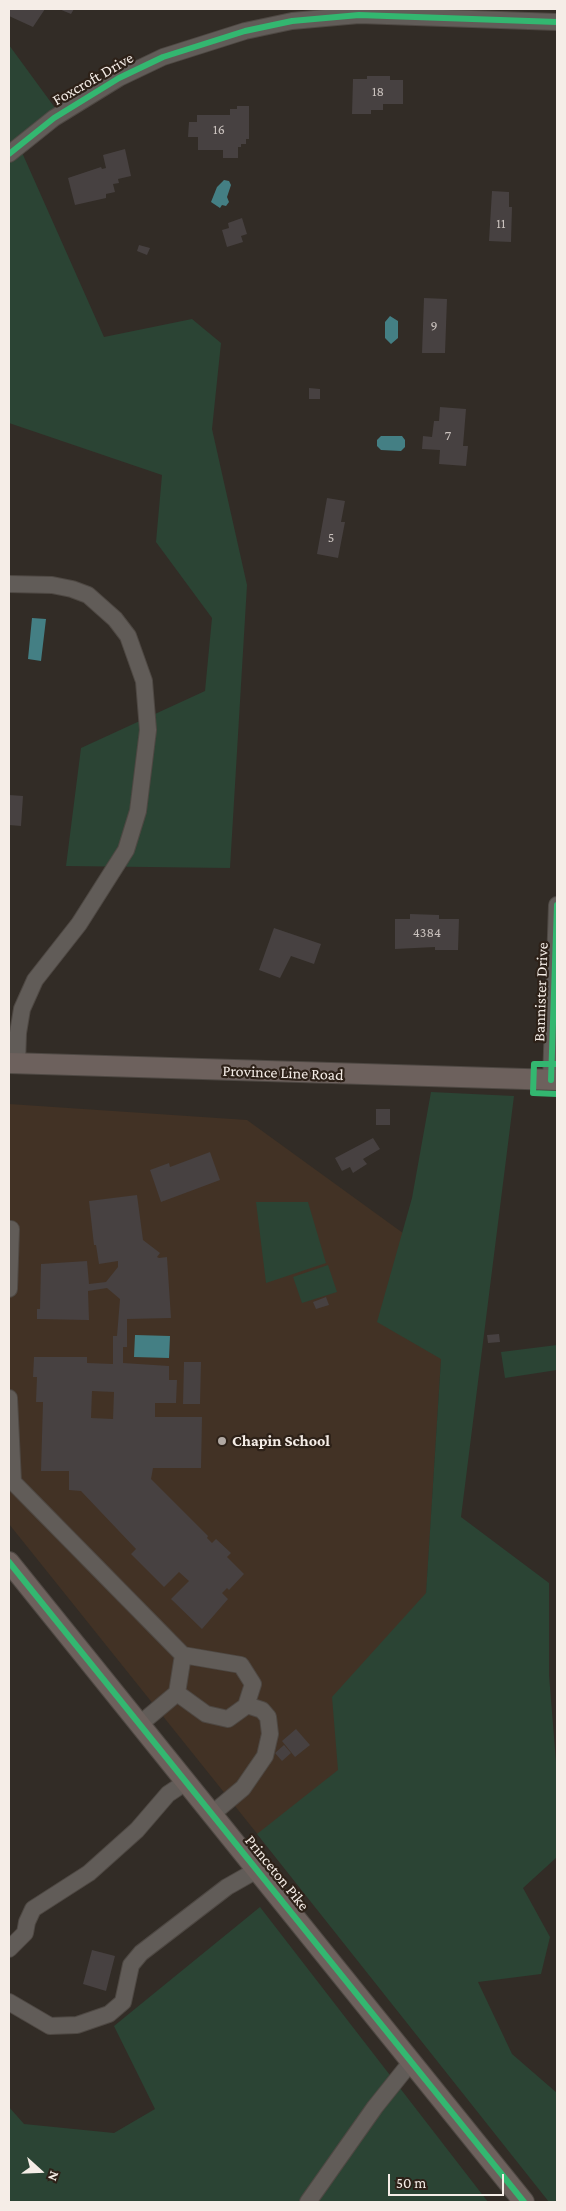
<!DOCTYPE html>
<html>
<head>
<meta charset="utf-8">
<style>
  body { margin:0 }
  #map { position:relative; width:566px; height:2211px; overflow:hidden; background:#322c26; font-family:"Crimson Pro",serif }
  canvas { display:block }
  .frame { position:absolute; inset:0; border:10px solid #f5ede7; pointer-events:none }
  .north { position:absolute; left:15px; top:2146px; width:50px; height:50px; -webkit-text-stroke:4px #2d2118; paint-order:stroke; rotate:110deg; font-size:14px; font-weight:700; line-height:20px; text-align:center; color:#f5ede7 }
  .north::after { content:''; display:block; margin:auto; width:18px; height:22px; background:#f5ede7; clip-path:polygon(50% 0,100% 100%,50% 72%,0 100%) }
  .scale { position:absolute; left:388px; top:2174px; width:116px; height:22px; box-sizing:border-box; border:2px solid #f5ede7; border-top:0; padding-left:6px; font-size:15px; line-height:18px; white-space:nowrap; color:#f5ede7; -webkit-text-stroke:4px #2d2118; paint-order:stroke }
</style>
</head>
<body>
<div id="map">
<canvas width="566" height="2211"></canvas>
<div class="frame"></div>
<div class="north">N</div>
<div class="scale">50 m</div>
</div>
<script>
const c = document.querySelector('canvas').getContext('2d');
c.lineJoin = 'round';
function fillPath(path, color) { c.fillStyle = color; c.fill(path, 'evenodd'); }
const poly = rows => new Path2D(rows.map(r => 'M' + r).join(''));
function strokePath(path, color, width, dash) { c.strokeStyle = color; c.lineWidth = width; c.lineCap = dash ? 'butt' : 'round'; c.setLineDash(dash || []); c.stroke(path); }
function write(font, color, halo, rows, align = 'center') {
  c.font = font + ' "Crimson Pro",serif'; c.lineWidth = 4.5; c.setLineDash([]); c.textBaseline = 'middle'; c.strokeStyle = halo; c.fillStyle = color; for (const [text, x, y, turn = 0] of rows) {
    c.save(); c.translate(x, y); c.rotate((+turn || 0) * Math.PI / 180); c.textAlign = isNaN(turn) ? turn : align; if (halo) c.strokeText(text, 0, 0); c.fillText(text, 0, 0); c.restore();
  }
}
fillPath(poly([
  [9,1104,247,1120,447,1265,412,1820,307,1896,9,1524]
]), '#423225');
fillPath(poly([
  [9,45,58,112,20,148,104,337,192,319,221,343,212,429,247,585,230,868,66,866,81,748,205,691,212,618,156,542,162,475,9,423],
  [431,1092,514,1096,461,1517,549,1583,549,1675,557,1774,557,1857,523,1888,550,1937,541,1974,478,1982,512,2054,557,2093,557,2202,549,2202,257,1834,338,1770,332,1697,426,1593,441,1359,377,1322,412,1198],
  [256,1202,308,1202,326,1263,266,1283],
  [328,1265,337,1292,302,1303,293,1277],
  [557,1345,557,1370,505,1378,501,1352],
  [260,1907,488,2202,9,2202,9,2107,24,2124,114,2133,155,2109,114,2026]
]), '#2b4434');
fillPath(poly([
  [224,180,229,181,231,185,227,197,229,202,226,206,222,205,220,208,211,202,217,187],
  [390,316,398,321,398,338,391,344,385,338,385,322],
  [381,436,402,436,405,440,405,447,401,451,381,450,377,446,377,440],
  [32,618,46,619,41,661,28,659],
  [135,1335,170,1336,169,1358,134,1357]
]), '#447f84');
fillPath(poly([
  [9,9,45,9,33,27,9,16],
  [59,9,74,9,71,14],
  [367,76,390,76,390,80,403,80,403,104,383,104,383,110,371,110,371,114,352,114,353,79,367,79],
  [237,106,249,106,249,139,246,139,246,144,241,144,241,147,238,147,238,158,223,158,223,150,198,150,198,137,188,137,189,122,197,122,197,115,230,115,230,109,237,109],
  [125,149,131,176,118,179,119,183,113,184,115,192,106,194,106,198,75,205,68,178,101,167,102,169,106,168,103,155],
  [492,191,509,192,509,207,512,207,511,242,489,241],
  [242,218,247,234,241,236,243,242,227,247,222,230,229,228,228,223],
  [139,245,150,248,147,255,137,251],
  [424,298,447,299,445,353,422,353],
  [309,388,320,389,320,399,309,399],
  [440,407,466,409,463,446,468,446,466,466,439,464,440,450,422,449,423,436,432,437,434,421,439,421],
  [327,498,345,501,341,522,345,522,338,558,317,554],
  [9,795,23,796,21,826,9,825],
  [410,914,439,915,439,919,459,919,458,950,435,950,435,947,395,949,395,919,410,919],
  [274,928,321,944,314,964,291,956,280,978,259,970],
  [376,1109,390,1109,390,1125,376,1125],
  [373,1138,380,1149,363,1159,367,1164,353,1173,350,1167,342,1171,335,1158],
  [210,1152,220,1180,161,1202,150,1170,169,1163,170,1167],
  [137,1195,143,1240,160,1253,157,1257,159,1258,167,1257,171,1318,127,1319,127,1347,123,1347,123,1363,169,1366,169,1380,177,1380,176,1403,155,1403,155,1417,202,1417,201,1468,153,1468,151,1479,208,1536,207,1538,212,1543,216,1539,231,1553,227,1557,244,1574,229,1590,227,1588,222,1593,228,1599,202,1629,171,1599,189,1581,179,1572,164,1587,131,1554,136,1549,81,1491,69,1490,69,1471,41,1471,43,1402,36,1402,37,1377,33,1377,34,1357,87,1357,87,1363,113,1364,113,1336,117,1336,120,1299,107,1288,88,1291,89,1320,37,1319,37,1309,40,1309,41,1264,87,1261,89,1284,106,1282,118,1267,118,1261,99,1264,96,1245,94,1245,89,1201],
  [92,1391,114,1392,113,1419,91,1418],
  [326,1297,329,1305,316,1309,313,1302],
  [499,1334,500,1342,488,1343,487,1335],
  [184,1362,201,1362,200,1404,183,1404],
  [296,1729,310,1745,295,1757,282,1741],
  [284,1745,291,1753,282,1761,275,1753],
  [92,1950,115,1956,106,1991,83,1984]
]), '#474141');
const minor = poly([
  [9,154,54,118,119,78,163,57,245,31,292,21,359,15,557,22],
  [9,584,52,585,72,589,88,595,115,619,128,636,144,681,148,730,138,811,126,850,79,924,35,980,22,1009,18,1033,17,1063],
  [551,1080,557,905],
  [9,1229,11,1229,9,1289],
  [9,1398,13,1482,183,1655,241,1665,253,1684,246,1706,228,1719,206,1714,177,1693],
  [140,1724,177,1693,183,1655],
  [212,1814,243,1788,265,1756,270,1734,268,1717,262,1710,247,1705],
  [9,1949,25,1933,27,1922,33,1909,89,1873,137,1830,168,1794,186,1782],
  [9,2002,50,2026,77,2025,109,2014,123,2002,131,1965,141,1953,227,1887,257,1870],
  [308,2202,375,2107,411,2062]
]);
const major = poly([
  [9,1063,557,1080],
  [9,1562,524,2202]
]);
strokePath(minor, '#4e4843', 18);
strokePath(major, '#4e4843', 22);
strokePath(minor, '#615c58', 16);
strokePath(major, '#6d615d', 20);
strokePath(poly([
  [9,154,54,118,119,78,163,57,245,31,292,21,359,15,557,22],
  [557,1064,534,1064,533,1093,557,1094],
  [551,1080,557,905],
  [9,1562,524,2202]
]), '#33b770', 6);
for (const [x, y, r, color] of [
  [222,1441,5,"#b1a9a3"]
]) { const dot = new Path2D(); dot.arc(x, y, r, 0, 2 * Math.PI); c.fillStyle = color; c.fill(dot); strokePath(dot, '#2d2118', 2); }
write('14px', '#cac2be', null, [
  ["18",378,92],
  ["16",219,130],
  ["11",501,224],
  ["9",434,326],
  ["7",448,436],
  ["5",331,538],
  ["4384",427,933]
]);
write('16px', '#f5ede7', '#2d2118', [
  ["Foxcroft Drive",93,79,-30],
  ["Bannister Drive",541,992,-88],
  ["Province Line Road",283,1073,2],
  ["Princeton Pike",277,1873,51]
]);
write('bold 16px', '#f5ede7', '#2d2118', [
  ["Chapin School",232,1441]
], 'left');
</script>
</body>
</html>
